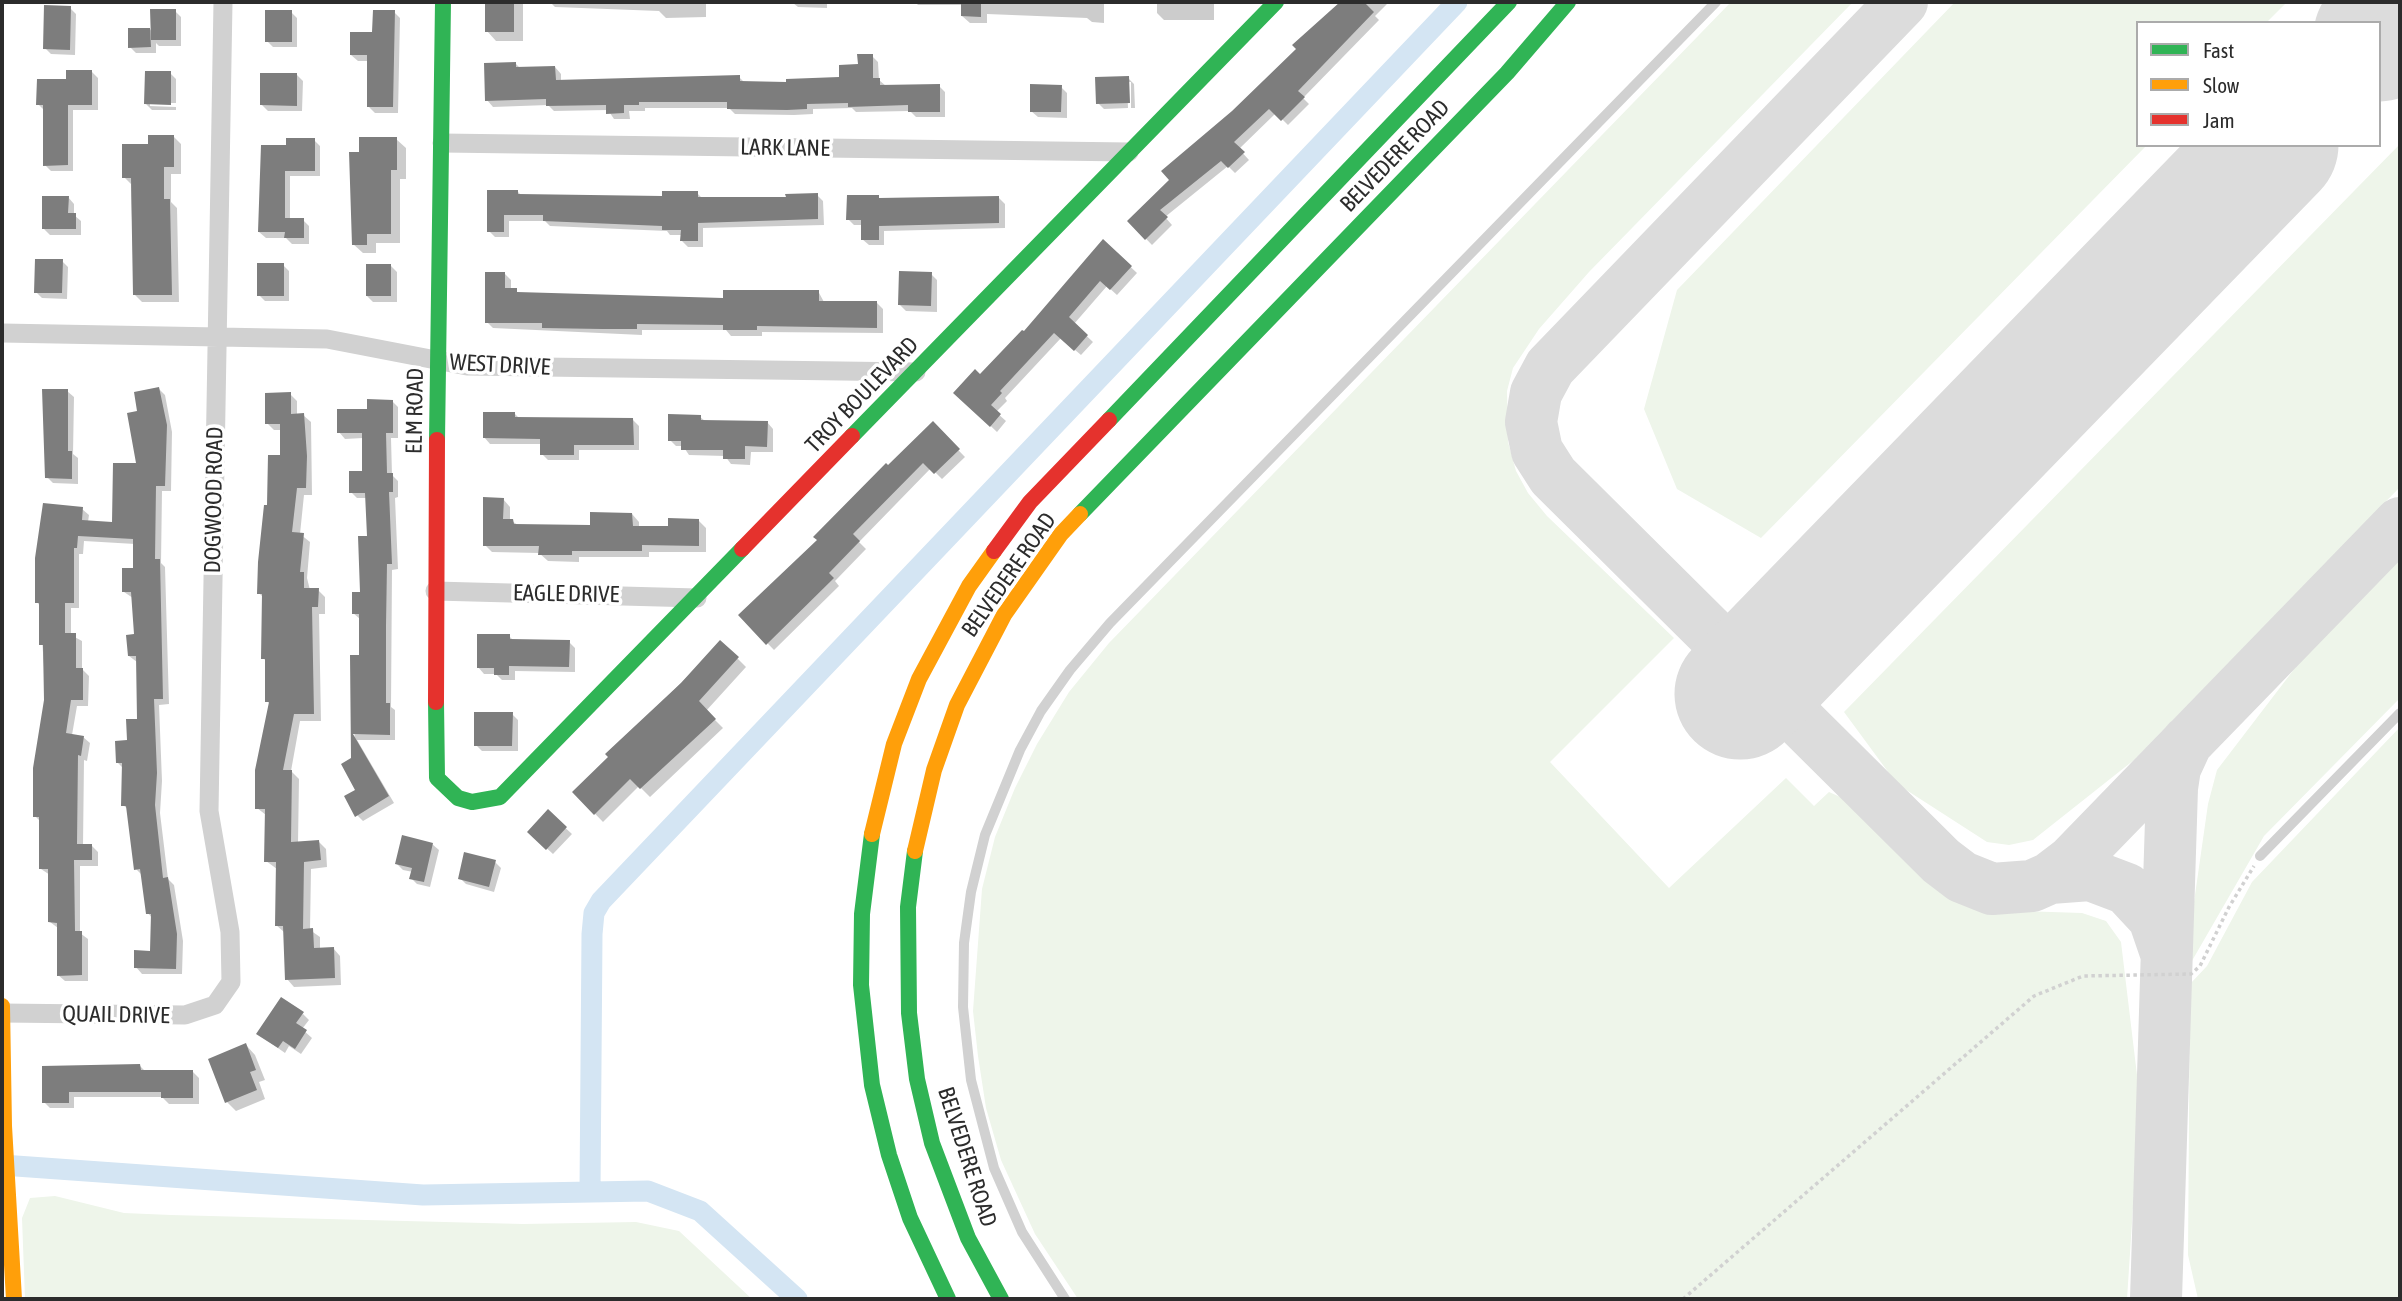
<!DOCTYPE html>
<html>
<head>
<meta charset="utf-8">
<style>
  body { margin:0 }
  #map { position:relative; width:2402px; height:1301px; overflow:hidden; background:#fff; font-family:"Asap Condensed",sans-serif }
  canvas { display:block }
  .frame { position:absolute; inset:0; border:4px solid #2c2c2c; pointer-events:none }
  .legend { position:absolute; left:2136px; top:21px; width:245px; height:126px; box-sizing:border-box; background:#fff; border:2px solid #ababab; margin:0; padding:9px 12px; list-style:none; font-size:21px; color:#2c2c2c }
  .legend li { display:flex; align-items:center; gap:14px; height:35px }
  .legend b { width:35px; border:2px solid #ababab }
</style>
</head>
<body>
<div id="map">
<canvas width="2402" height="1301"></canvas>
<div class="frame"></div>
<ul class="legend">
<li><b style="height:9px;background:#30b455"></b>Fast</li>
<li><b style="height:9px;background:#ff9f0a"></b>Slow</li>
<li><b style="height:9px;background:#e5322d"></b>Jam</li>
</ul>
</div>
<script>
const c = document.querySelector('canvas').getContext('2d');
c.lineJoin = 'round';
function fillPath(path, color) { c.fillStyle = color; c.fill(path, 'evenodd'); }
const poly = rows => new Path2D(rows.map(r => 'M' + r).join(''));
function strokePath(path, color, width, dash) { c.strokeStyle = color; c.lineWidth = width; c.lineCap = dash ? 'butt' : 'round'; c.setLineDash(dash || []); c.stroke(path); }
function write(font, color, halo, rows, align = 'center') {
  c.font = font + ' "Asap Condensed",sans-serif'; c.lineWidth = 7; c.setLineDash([]); c.textBaseline = 'middle'; c.strokeStyle = halo; c.fillStyle = color; for (const [text, x, y, turn = 0] of rows) {
    c.save(); c.translate(x, y); c.rotate((+turn || 0) * Math.PI / 180); c.textAlign = isNaN(turn) ? turn : align; if (halo) c.strokeText(text, 0, 0); c.fillText(text, 0, 0); c.restore();
  }
}
fillPath(poly([
  [1731,2,1853,2,1589,272,1539,329,1513,368,1507,391,1508,442,1516,471,1528,493,1547,516,1674,638,1550,762,1669,888,1786,778,1814,806,1829,792,1847,800,1935,884,1958,900,1990,910,2082,913,2106,921,2121,942,2140,1100,2127,1299,1078,1299,1035,1234,1001,1160,986,1108,978,1056,973,1011,982,889,995,837,1015,788,1037,744,1069,692,1109,643],
  [1955,2,2287,2,2266,23,2138,23,2138,145,2147,145,1761,538,1677,489,1644,409,1677,290],
  [2400,144,2400,487,2134,760,2033,840,2009,845,1987,842,1897,784,1844,712],
  [2400,556,2400,698,2264,836,2189,966,2191,923,2208,804,2217,770,2308,651],
  [2400,727,2400,1299,2198,1299,2188,1255,2190,984,2207,966,2252,882],
  [55,1196,124,1213,171,1215,523,1224,636,1222,679,1231,752,1299,25,1299,22,1218,30,1198]
]), '#eef5ea');
fillPath(poly([
  [487,2,523,2,523,41,496,41,487,31],
  [550,2,827,2,827,8,798,7,793,3,706,3,706,17,666,18,659,11,555,7],
  [915,2,1214,2,1214,20,1164,20,1157,13,1157,4,1104,3,1104,23,1092,22,1087,18,987,14,987,23,970,23,962,16,962,5,918,5],
  [1341,2,1387,4,1375,16,1379,20,1303,98,1309,104,1288,125,1276,113,1239,149,1249,160,1235,173,1228,166,1165,217,1172,225,1152,245,1129,221,1299,49,1295,45],
  [70,8,76,14,75,55,51,54,45,48],
  [175,11,181,17,181,46,159,46,156,43,156,53,136,53,130,47,150,29,152,32],
  [291,12,297,18,297,47,273,47,267,41],
  [394,12,400,18,398,113,375,113,369,107,369,61,358,61,351,55],
  [872,56,878,62,879,80,886,86,939,86,945,92,945,117,916,117,910,111,856,112,852,108,813,109,813,114,794,115,735,114,729,108,645,108,645,111,629,111,630,119,614,119,608,110,554,111,548,105,493,107,487,100,515,63,521,69,555,67,561,74,561,81,739,77,745,83,788,84,841,79],
  [92,72,98,78,98,110,73,110,73,171,51,171,45,165,45,111,38,104,67,81],
  [170,73,176,79,176,103,150,103,150,106,176,107,176,110,152,110,146,104],
  [297,75,303,81,302,111,268,111,262,105],
  [1128,78,1134,84,1135,108,1131,108,1131,82,1127,82,1128,108,1104,109,1098,103],
  [1061,87,1067,93,1067,118,1038,117,1031,111],
  [174,137,181,144,181,174,171,174,171,202,177,208,179,302,142,302,134,294,131,184,124,177],
  [396,139,406,148,406,179,400,179,400,243,376,243,376,253,363,253,353,244,361,154],
  [314,140,320,146,320,176,290,176,290,220,303,220,309,226,309,244,292,244,286,238,266,238,259,232,287,147],
  [518,192,521,195,664,198,697,193,702,198,787,199,817,195,823,201,824,225,703,228,703,247,688,247,682,241,682,235,670,235,667,231,550,226,545,221,509,221,509,237,495,237,489,231],
  [68,197,74,204,74,215,81,221,81,235,50,235,44,229],
  [878,197,881,200,999,198,1005,204,1005,228,884,231,884,245,869,245,862,239,862,225,854,225,848,219],
  [1103,241,1137,273,1117,295,1107,286,1074,324,1093,342,1081,355,1061,338,1005,398,1007,401,996,412,1006,421,997,432,956,393,980,376,1024,334],
  [62,261,68,267,67,299,42,298,36,292],
  [283,265,289,271,289,301,265,301,259,295],
  [391,266,397,272,397,302,373,302,367,296],
  [505,274,511,280,511,290,519,294,725,300,818,291,824,302,877,303,883,309,883,333,762,332,762,336,731,336,726,330,642,330,642,335,493,328,487,322],
  [931,274,937,280,937,312,906,311,900,305],
  [159,389,165,395,172,432,171,491,162,491,161,563,165,567,169,704,159,705,162,781,160,813,168,879,174,885,183,941,182,974,142,974,136,967,152,952,152,918,148,913,143,876,136,869,129,810,123,805,123,768,118,763,139,721,137,662,129,656,136,636,133,598,124,592,135,570,135,544,84,541,83,554,79,554,79,608,71,608,71,635,82,641,82,669,89,676,88,706,77,706,72,735,83,737,90,743,87,761,84,760,83,846,92,846,98,852,98,866,80,866,80,933,88,939,88,981,65,981,58,975,58,928,50,922,50,875,41,869,41,822,35,816,46,700,40,606,37,602,82,509,89,515,88,522,114,524,138,465,140,412],
  [67,391,74,397,73,454,78,458,78,484,53,483,47,477],
  [290,394,297,401,297,415,303,415,311,422,312,495,304,495,300,534,310,542,307,578,310,590,318,590,325,597,325,614,319,614,321,721,300,721,291,771,299,779,298,843,318,841,326,849,327,867,311,869,310,930,320,937,320,949,333,948,340,956,341,985,294,987,287,979,284,932,276,925,277,869,266,861,266,815,257,808,270,704,267,701,267,662,263,658,264,598,259,593,269,507,282,457,282,430,274,430,267,423],
  [392,401,398,407,398,438,391,438,392,475,398,481,398,497,395,498,398,569,392,570,391,707,395,710,395,740,357,740,394,803,363,821,357,815,352,657,361,657,360,619,353,613,362,594,368,537,367,498,357,498,351,492,364,472,363,438,345,439,339,432,369,411],
  [514,413,519,418,633,420,639,426,639,450,579,450,579,460,548,460,542,454,542,444,490,444,484,437],
  [700,417,705,421,767,422,773,429,773,452,751,452,750,465,731,464,725,456,689,455,683,446,676,446,670,440],
  [933,424,965,457,942,479,931,468,859,542,866,549,835,581,839,586,774,650,740,615,819,540],
  [503,499,510,507,510,520,518,525,592,527,632,514,639,522,639,528,670,528,699,521,706,528,706,552,649,552,649,557,579,557,579,562,548,561,539,553,492,552,485,545],
  [509,636,514,641,569,642,575,648,575,672,515,671,515,680,502,680,496,674,484,674,478,667],
  [721,642,746,667,706,711,723,728,650,797,639,786,603,822,574,792],
  [512,714,518,720,518,751,482,751,476,745],
  [548,812,572,834,553,854,529,832],
  [432,844,439,850,430,887,417,884,411,878,413,872,403,870,397,864],
  [495,862,501,868,494,892,466,884,460,878],
  [303,1014,309,1020,302,1029,312,1038,301,1054,289,1046,285,1053,265,1039],
  [246,1045,255,1055,265,1080,259,1082,265,1099,236,1111,227,1102],
  [140,1066,146,1072,193,1072,199,1078,199,1104,169,1104,162,1097,74,1097,74,1108,50,1108,44,1102,44,1067]
]), '#0003');
strokePath(poly([
  [2,1165,423,1195,648,1191,700,1211,797,1299],
  [590,1192,592,934,594,913,601,901,1457,2]
]), '#d4e5f3', 21);
strokePath(poly([
  [1902,2,1550,367,1536,393,1531,422,1537,451,1553,476,1941,861,1962,877,1992,889,2032,886,2050,878,2071,862,2400,523],
  [2050,878,2090,875,2127,889,2154,918,2166,953],
  [2156,1299,2172,788,2175,768,2187,742]
]), '#dcdcdc', 52);
strokePath(poly([
  [2379,36,2400,14],
  [1740,694,2273,145]
]), '#dcdcdc', 131);
fillPath(poly([
  [485,2,514,2,514,32,485,32],
  [961,2,981,2,981,17,961,16],
  [1340,2,1364,2,1374,12,1298,91,1305,97,1281,121,1269,109,1234,142,1245,152,1228,168,1221,161,1160,210,1168,217,1145,240,1127,221,1169,180,1161,171,1232,111,1296,49,1292,45],
  [44,5,71,6,70,50,43,49],
  [150,9,176,9,176,40,151,40],
  [265,10,292,10,292,42,265,42],
  [373,10,395,10,393,107,367,107,367,55,350,55,350,32,372,32],
  [128,28,150,28,151,47,128,48],
  [857,54,873,54,873,78,880,78,880,85,940,84,940,112,908,112,908,105,848,107,848,103,807,104,807,109,787,110,727,109,727,102,639,102,639,105,624,105,624,113,606,114,606,105,546,106,546,99,485,101,484,63,516,62,516,67,555,66,556,80,740,75,740,81,786,82,786,79,839,77,839,65,858,64],
  [66,70,92,70,92,105,68,105,68,165,43,166,43,105,36,105,37,79,66,79],
  [145,71,171,71,171,105,144,104],
  [260,73,297,73,297,106,260,105],
  [1129,76,1130,103,1096,104,1095,77],
  [1030,84,1062,85,1061,112,1030,112],
  [148,135,174,135,174,167,164,167,164,199,170,199,172,295,133,295,131,178,122,178,122,144,148,144],
  [359,137,397,137,397,170,391,170,391,234,367,234,367,245,352,245,349,152,359,152],
  [286,138,315,138,315,171,285,171,285,230,285,218,304,218,304,238,284,238,285,232,258,232,261,145,286,145],
  [487,190,518,190,518,194,662,196,662,191,698,191,698,197,786,197,785,194,818,193,818,219,698,223,698,241,680,241,681,230,662,230,662,226,543,221,543,215,504,215,504,232,487,232],
  [847,195,879,195,879,198,999,196,999,223,879,226,879,240,861,240,861,220,846,220],
  [42,196,69,196,68,213,76,213,76,229,42,229],
  [1103,239,1132,266,1110,290,1100,281,1069,317,1088,335,1074,351,1054,333,1000,391,1002,393,991,405,1001,414,990,427,953,393,975,369,980,374,1022,330,1024,331],
  [35,259,63,259,62,293,34,293],
  [257,263,284,263,284,296,257,296],
  [366,264,391,264,391,296,366,296],
  [899,271,932,272,931,306,898,305],
  [485,272,505,272,505,288,517,288,517,292,723,298,723,290,819,290,819,301,877,301,877,328,757,326,757,330,723,330,723,325,637,324,637,329,602,329,542,328,542,323,485,323],
  [159,387,167,425,165,486,156,486,155,559,160,559,163,699,154,699,157,773,155,805,163,878,168,877,177,934,176,969,134,968,134,950,150,951,151,914,146,914,140,869,134,870,126,806,121,806,122,763,116,763,115,741,127,740,126,719,137,719,136,656,128,656,126,635,134,634,131,592,122,592,122,568,133,568,133,539,78,536,77,548,74,548,74,603,65,603,65,633,76,633,76,668,83,668,83,700,71,700,66,733,84,736,81,756,78,755,77,844,92,844,92,860,74,860,75,931,82,931,82,975,57,976,57,923,48,922,48,869,39,869,39,817,33,817,33,768,44,700,43,645,39,645,39,603,35,603,35,558,43,503,83,507,82,520,112,522,113,463,136,463,127,413,137,411,134,392],
  [42,389,68,389,68,451,72,451,72,479,45,478],
  [291,392,291,414,304,413,307,456,306,488,297,488,292,532,304,533,300,572,304,572,304,588,319,588,318,607,312,607,314,714,294,714,283,770,292,770,291,842,319,840,321,860,304,862,303,929,313,928,314,948,334,947,335,978,285,980,283,926,275,926,276,862,264,862,265,809,255,809,255,770,269,702,265,702,265,659,261,659,262,594,257,594,258,562,264,505,267,505,268,455,280,455,280,424,265,424,265,393],
  [367,399,393,400,393,433,386,433,387,473,393,473,393,492,389,492,392,564,387,564,386,626,386,703,390,703,390,735,353,734,389,796,355,817,344,796,355,790,341,764,351,758,350,655,359,655,359,614,352,614,352,592,360,592,358,536,367,536,365,493,349,493,349,471,362,471,362,433,337,433,337,409,367,409],
  [483,412,515,412,515,417,633,418,634,445,574,445,574,455,540,455,540,439,483,438],
  [668,414,701,415,701,420,768,421,767,447,745,446,745,459,723,459,723,450,681,450,681,441,668,441],
  [933,421,960,449,934,474,923,463,853,534,860,541,829,573,834,578,766,645,738,615,817,540,813,537,886,463,888,465],
  [483,497,504,498,503,519,513,519,514,524,590,525,590,512,632,513,633,526,668,526,668,518,699,519,699,546,642,545,642,551,572,551,572,555,538,555,539,546,483,546],
  [477,634,510,634,510,639,570,640,569,667,509,666,509,675,494,675,494,668,477,668],
  [720,640,739,657,699,701,716,719,640,789,630,779,594,815,572,792,608,757,605,754,681,683],
  [474,712,513,712,512,746,474,746],
  [548,809,567,827,546,850,527,832],
  [402,835,433,843,424,882,409,879,412,868,395,864],
  [464,852,496,860,489,887,458,879],
  [281,997,304,1012,296,1023,307,1030,295,1049,283,1041,278,1048,256,1034],
  [246,1043,256,1070,250,1072,257,1090,225,1103,208,1059],
  [140,1064,141,1070,193,1070,193,1098,161,1098,161,1092,69,1092,69,1103,42,1103,42,1066]
]), '#7d7d7d');
strokePath(poly([
  [1683,1299,2034,996,2083,976,2191,974,2200,966,2229,907,2254,866]
]), '#d1d1d1', 3.5, [3.5, 3.5]);
strokePath(poly([
  [2260,856,2400,713],
  [1065,1299,1022,1232,994,1168,971,1080,963,1007,964,943,971,892,985,835,1020,750,1041,711,1070,670,1110,623,1716,2]
]), '#d1d1d1', 10);
strokePath(poly([
  [442,143,1129,152],
  [2,333,327,339,467,366,916,372],
  [435,591,697,598],
  [2,1013,185,1015,215,1005,231,982,230,932,209,811,223,2]
]), '#d1d1d1', 19);
strokePath(poly([
  [1109,420,1509,2],
  [852,436,1276,2],
  [437,440,443,2],
  [1080,514,1507,73,1568,2],
  [436,702,437,778,458,798,472,802,500,797,742,549],
  [872,834,862,914,861,985,872,1085,889,1155,910,1218,948,1299],
  [915,851,908,907,909,1013,917,1079,932,1143,968,1238,1001,1299]
]), '#30b455', 16);
strokePath(poly([
  [872,834,894,744,919,679,969,586,994,551],
  [915,851,934,770,957,705,1004,615,1061,534,1080,514],
  [2,1006,4,1126,14,1299]
]), '#ff9f0a', 16);
strokePath(poly([
  [742,549,852,436],
  [994,551,1030,502,1109,420],
  [436,702,437,440]
]), '#e5322d', 16);
write('23px', '#2c2c2c', '#fff', [
  ["LARK LANE",785,148,1],
  ["BELVEDERE ROAD",1395,156,-46],
  ["WEST DRIVE",500,365,3],
  ["TROY BOULEVARD",862,395,-46],
  ["ELM ROAD",415,411,-89],
  ["DOGWOOD ROAD",214,500,-89],
  ["BELVEDERE ROAD",1009,575,-55],
  ["EAGLE DRIVE",566,594,1],
  ["QUAIL DRIVE",116,1015,1],
  ["BELVEDERE ROAD",967,1157,72]
]);
</script>
</body>
</html>
